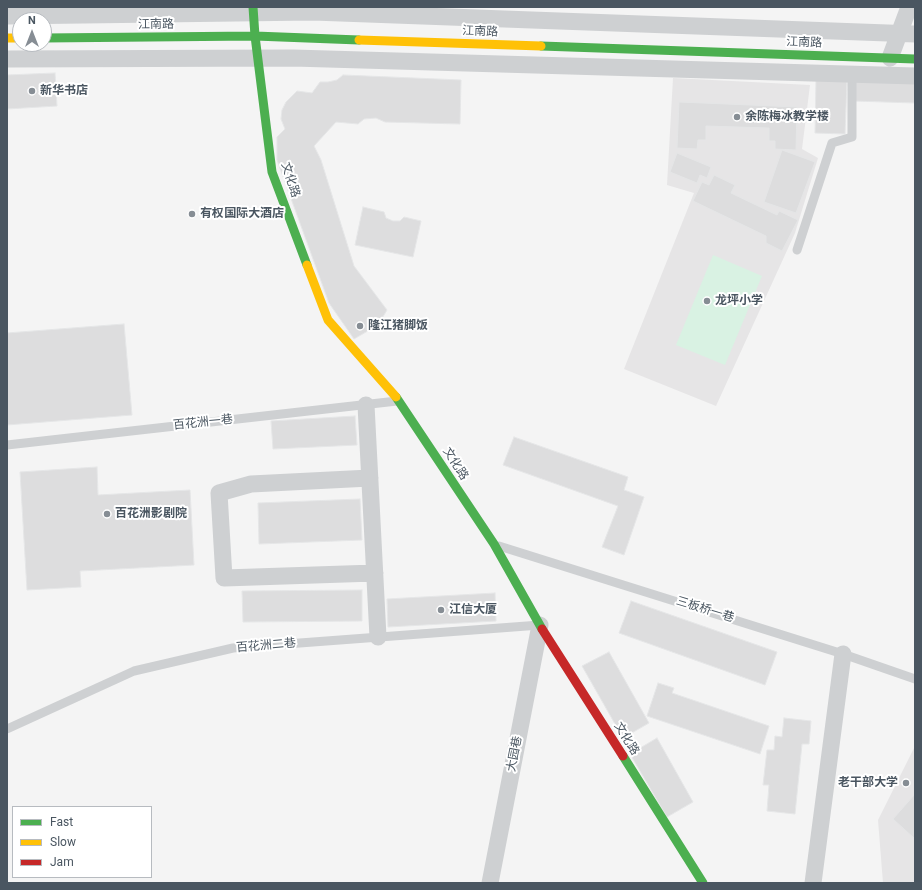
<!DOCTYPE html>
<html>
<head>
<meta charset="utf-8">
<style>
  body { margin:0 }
  #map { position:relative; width:922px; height:890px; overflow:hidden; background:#f4f4f4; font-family:Roboto,sans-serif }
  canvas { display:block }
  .frame { position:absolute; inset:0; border:8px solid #4a5661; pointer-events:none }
  .legend { position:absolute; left:12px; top:806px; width:140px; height:72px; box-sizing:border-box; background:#fff; border:1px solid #b7bbc0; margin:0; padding:5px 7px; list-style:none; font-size:12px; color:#4a5661 }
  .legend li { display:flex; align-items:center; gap:8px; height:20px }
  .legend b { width:20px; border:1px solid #b7bbc0 }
  .north { position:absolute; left:12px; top:12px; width:40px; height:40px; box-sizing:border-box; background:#fff; border:1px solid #b7bbc0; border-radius:50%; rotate:0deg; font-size:11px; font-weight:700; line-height:16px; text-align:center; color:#4a5661 }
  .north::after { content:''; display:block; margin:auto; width:14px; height:18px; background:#868d94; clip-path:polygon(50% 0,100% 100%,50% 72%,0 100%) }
</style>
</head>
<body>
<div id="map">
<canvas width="922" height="890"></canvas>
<div class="frame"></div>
<ul class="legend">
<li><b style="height:5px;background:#4caf50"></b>Fast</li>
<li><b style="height:5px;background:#ffc107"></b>Slow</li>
<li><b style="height:5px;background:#c62828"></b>Jam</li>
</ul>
<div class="north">N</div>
</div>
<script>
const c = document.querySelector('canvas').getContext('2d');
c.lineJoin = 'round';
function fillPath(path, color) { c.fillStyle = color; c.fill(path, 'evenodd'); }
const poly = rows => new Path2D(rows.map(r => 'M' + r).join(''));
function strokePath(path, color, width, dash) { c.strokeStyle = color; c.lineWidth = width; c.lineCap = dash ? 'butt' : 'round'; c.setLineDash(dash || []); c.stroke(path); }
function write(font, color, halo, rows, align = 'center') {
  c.font = font + ' Roboto,"Noto Sans SC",sans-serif'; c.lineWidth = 4; c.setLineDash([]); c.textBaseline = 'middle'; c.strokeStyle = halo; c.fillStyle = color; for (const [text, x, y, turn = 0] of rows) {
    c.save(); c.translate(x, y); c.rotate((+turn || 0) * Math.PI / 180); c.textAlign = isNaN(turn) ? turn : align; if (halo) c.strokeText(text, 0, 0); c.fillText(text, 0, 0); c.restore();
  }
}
fillPath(poly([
  [673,78,810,85,802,149,818,158,795,233,716,406,624,369,694,193,667,185],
  [915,746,915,883,883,883,878,820]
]), '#e6e5e6');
fillPath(poly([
  [713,255,762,276,725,365,676,345]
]), '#d9f2e3');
const building = poly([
  [55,73,57,106,7,109,7,75,55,73],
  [343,75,461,80,460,124,385,122,376,118,364,119,358,124,336,122,314,146,321,160,354,266,387,310,378,325,354,339,329,303,277,160,277,137,285,129,281,119,282,110,286,102,297,91,312,93,320,82,328,82,337,80,343,75],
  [855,76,915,77,915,103,854,101,855,76],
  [816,79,847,80,845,134,815,133,816,79],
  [679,102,797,107,796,150,775,149,775,141,769,141,769,128,706,126,706,140,698,140,697,149,677,148,679,102],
  [782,150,815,162,796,213,764,202,782,150],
  [677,153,711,167,707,178,700,175,697,183,670,172,677,153],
  [714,175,735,185,731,193,777,215,779,211,798,220,782,251,766,243,766,236,693,201,702,182,709,185,714,175],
  [363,207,384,212,386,218,393,221,400,221,404,217,421,221,413,257,355,245,363,207],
  [124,324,132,415,7,425,7,333,124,324],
  [355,416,357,445,273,449,271,421,355,416],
  [514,437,628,477,624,490,644,497,624,555,602,547,618,506,503,465,514,437],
  [97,467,98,495,190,490,194,565,80,571,81,587,27,590,20,472,97,467],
  [360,499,362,540,259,544,258,503,360,499],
  [362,590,362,621,243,622,242,591,362,590],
  [495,593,496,621,388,627,387,599,495,593],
  [631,601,777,652,765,685,619,633,631,601],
  [609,652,649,723,623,738,582,666,609,652],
  [658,683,674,688,672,693,769,726,760,754,647,716,658,683],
  [784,718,811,721,809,744,802,744,795,814,767,811,769,785,763,785,767,750,774,750,775,736,782,737,784,718],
  [657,738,693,802,667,817,630,754,657,738],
  [915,794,915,839,893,819,915,794]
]);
fillPath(building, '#ddddde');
strokePath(building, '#e5e6e7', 1);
strokePath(poly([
  [797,250,832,143,852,137,852,72],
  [7,445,397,401],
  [499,546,843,654,915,679],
  [7,729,134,671,233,648,540,625]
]), '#ced0d2', 9);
strokePath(poly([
  [7,16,313,12,915,34],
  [890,58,909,7],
  [7,59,293,58,915,76],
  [366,405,378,637],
  [370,478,251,484,219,493,224,578,375,573],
  [490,883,540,625],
  [813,883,843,654]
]), '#ced0d2', 17);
strokePath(poly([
  [253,7,255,36,272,172,307,265],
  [44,38,255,36,359,40],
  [541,46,915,59],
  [396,397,494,544,542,629],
  [623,756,703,883]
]), '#4caf50', 9);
strokePath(poly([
  [7,38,20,38],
  [359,40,541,46],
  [307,265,328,320,396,397]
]), '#ffc107', 9);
strokePath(poly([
  [542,629,623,756]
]), '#c62828', 9);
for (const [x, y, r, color] of [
  [32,91,4,"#868d94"],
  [737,117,4,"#868d94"],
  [192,214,4,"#868d94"],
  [707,301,4,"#868d94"],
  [360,326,4,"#868d94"],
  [107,514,4,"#868d94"],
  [441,610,4,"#868d94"],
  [906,783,4,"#868d94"]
]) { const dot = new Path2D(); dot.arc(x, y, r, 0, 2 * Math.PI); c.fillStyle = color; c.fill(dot); strokePath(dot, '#fff', 1.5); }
write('12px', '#4a5661', '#fff', [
  ["江南路",156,25,-1],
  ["江南路",480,32,2],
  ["江南路",804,43,2],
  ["文化路",290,180,72],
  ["百花洲一巷",203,423,-6],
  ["文化路",455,464,57],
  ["三板桥一巷",705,610,17],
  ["百花洲二巷",266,646,-5],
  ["文化路",626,739,58],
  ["大园巷",515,754,-79]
]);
write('bold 12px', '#4a5661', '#fff', [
  ["新华书店",40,91],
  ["余陈梅冰教学楼",745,117],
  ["有权国际大酒店",200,214],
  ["龙坪小学",715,301],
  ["隆江猪脚饭",368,326],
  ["百花洲影剧院",115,514],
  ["江信大厦",449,610],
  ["老干部大学",898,783,"right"]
], 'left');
</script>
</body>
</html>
